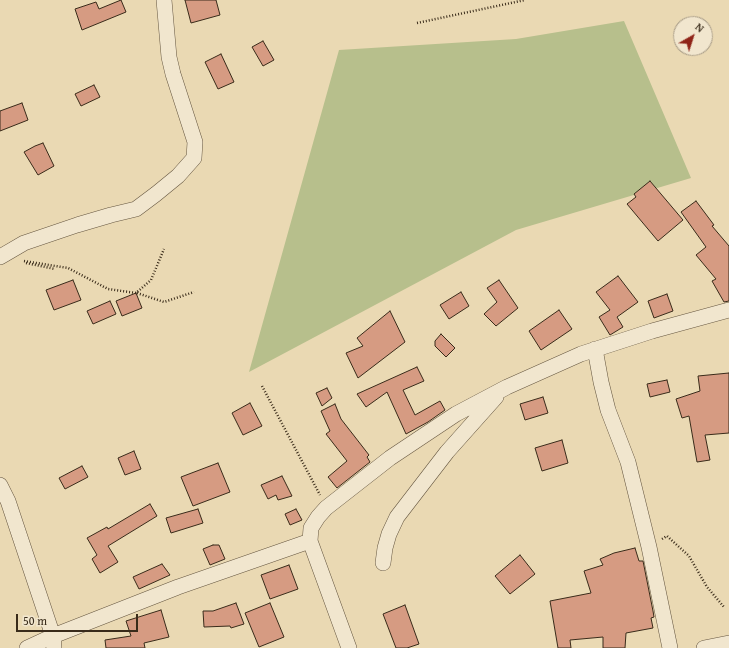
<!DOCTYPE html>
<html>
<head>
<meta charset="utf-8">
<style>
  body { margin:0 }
  #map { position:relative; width:729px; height:648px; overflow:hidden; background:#ead9b3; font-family:"Gentium Book Plus",serif }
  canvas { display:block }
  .north { position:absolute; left:673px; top:16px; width:40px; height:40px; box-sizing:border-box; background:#f1e6ce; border:1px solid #a79b86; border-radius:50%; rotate:39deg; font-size:11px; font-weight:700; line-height:16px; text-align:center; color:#392b1a }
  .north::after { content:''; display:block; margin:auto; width:14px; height:18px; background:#8f2418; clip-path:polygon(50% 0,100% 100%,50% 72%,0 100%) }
  .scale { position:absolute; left:16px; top:614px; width:122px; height:18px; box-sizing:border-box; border:2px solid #392b1a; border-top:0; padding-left:5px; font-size:12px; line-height:14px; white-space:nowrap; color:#392b1a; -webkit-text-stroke:3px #f1e6ce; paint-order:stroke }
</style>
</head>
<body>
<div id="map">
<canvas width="729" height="648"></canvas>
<div class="north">N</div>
<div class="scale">50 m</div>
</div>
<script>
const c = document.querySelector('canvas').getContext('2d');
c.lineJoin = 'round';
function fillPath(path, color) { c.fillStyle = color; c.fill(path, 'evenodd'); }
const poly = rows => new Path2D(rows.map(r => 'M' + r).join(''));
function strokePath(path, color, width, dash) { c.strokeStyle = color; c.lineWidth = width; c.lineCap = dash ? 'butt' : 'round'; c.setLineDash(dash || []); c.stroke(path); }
fillPath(poly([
  [624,21,691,178,516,230,249,372,339,50,516,39]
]), '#b7bf8c');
const building = poly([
  [121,0,126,12,82,30,75,9,96,2,99,9,121,0],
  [185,0,216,0,220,15,191,23,185,0],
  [263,41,274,60,263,66,252,47,263,41],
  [221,54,234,82,218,89,205,62,221,54],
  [94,85,100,97,81,106,75,94,94,85],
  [22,103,28,120,0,131,0,111,22,103],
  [43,143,54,166,38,175,24,152,35,146,43,143],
  [650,181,683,220,658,241,627,204,636,197,634,194,650,181],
  [696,201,714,225,712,226,729,246,729,301,724,302,712,281,716,279,696,255,706,247,681,212,696,201],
  [618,276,638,302,617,317,623,327,610,335,599,317,610,310,596,292,618,276],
  [73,280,81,300,54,310,46,290,73,280],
  [499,280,518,308,496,326,484,314,497,302,487,288,499,280],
  [461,292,469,306,449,319,440,305,461,292],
  [136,293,142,308,122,316,116,301,136,293],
  [667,294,673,311,654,318,648,301,667,294],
  [110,301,116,314,93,324,87,311,110,301],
  [559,310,572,329,541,350,529,331,559,310],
  [390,311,405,342,358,378,346,353,363,346,357,338,390,311],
  [441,334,455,348,446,357,435,346,435,341,441,334],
  [417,367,424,381,403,390,415,415,440,401,445,410,428,422,406,434,387,392,366,407,357,394,417,367],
  [729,373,729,433,705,435,710,460,697,462,689,416,682,418,676,399,700,391,698,376,729,373],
  [667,380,670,392,650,397,647,384,667,380],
  [327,388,332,398,322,406,316,393,327,388],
  [543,397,548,413,525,420,520,404,543,397],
  [250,403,262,426,243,435,232,413,250,403],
  [335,404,341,419,369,455,367,457,370,462,337,488,328,477,347,461,326,434,330,431,321,411,335,404],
  [562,440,568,463,542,471,535,448,562,440],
  [134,451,141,469,125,475,118,458,134,451],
  [218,463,230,492,193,506,181,477,218,463],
  [82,466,88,477,65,489,59,478,82,466],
  [282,476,292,496,278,500,276,495,268,499,261,485,282,476],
  [150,504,157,516,108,546,118,562,100,573,92,559,97,555,87,538,107,527,108,529,150,504],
  [198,509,203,523,171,533,166,518,198,509],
  [296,509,302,520,290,525,285,514,296,509],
  [213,545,219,545,225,559,210,565,203,549,213,545],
  [635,548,639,561,643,561,653,611,654,617,651,618,653,628,626,633,625,648,603,648,603,637,570,640,571,648,558,648,550,601,591,593,584,571,603,565,600,559,614,553,635,548],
  [520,555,535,574,510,594,495,576,520,555],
  [162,564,170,575,139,589,133,577,162,564],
  [289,565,298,589,270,599,261,575,289,565],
  [236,603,244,624,231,628,230,626,204,627,203,611,213,611,236,603],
  [270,603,284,637,259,647,245,613,270,603],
  [405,605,419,644,407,648,396,648,383,614,405,605],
  [161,610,169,637,144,643,145,648,106,648,105,640,131,636,126,621,161,610]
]);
fillPath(building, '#d69b82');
strokePath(building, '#392b1a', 1);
const street = poly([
  [0,257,24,243,77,225,111,215,136,209,156,194,178,176,194,158,195,142,173,74,169,57,164,0],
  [595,349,601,382,608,410,628,462,649,547,670,648],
  [0,485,8,501,53,636,54,648],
  [310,541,349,648],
  [383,563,385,548,389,534,397,517,447,452,496,397],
  [27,648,53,636,178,587,310,541,311,528,318,517,326,508,390,458,456,414,507,387,581,354,652,331,729,310],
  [704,648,729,643]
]);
strokePath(street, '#655640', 16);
strokePath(poly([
  [417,23,525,0],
  [24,261,68,268,108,289,136,293,151,280,164,249],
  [26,263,55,269],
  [137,293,164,302,194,292],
  [262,386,320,495],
  [662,539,667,536,689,556,707,587,724,607]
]), '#392b1a', 2.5, [1, 2]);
strokePath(street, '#f1e6ce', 15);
</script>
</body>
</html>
